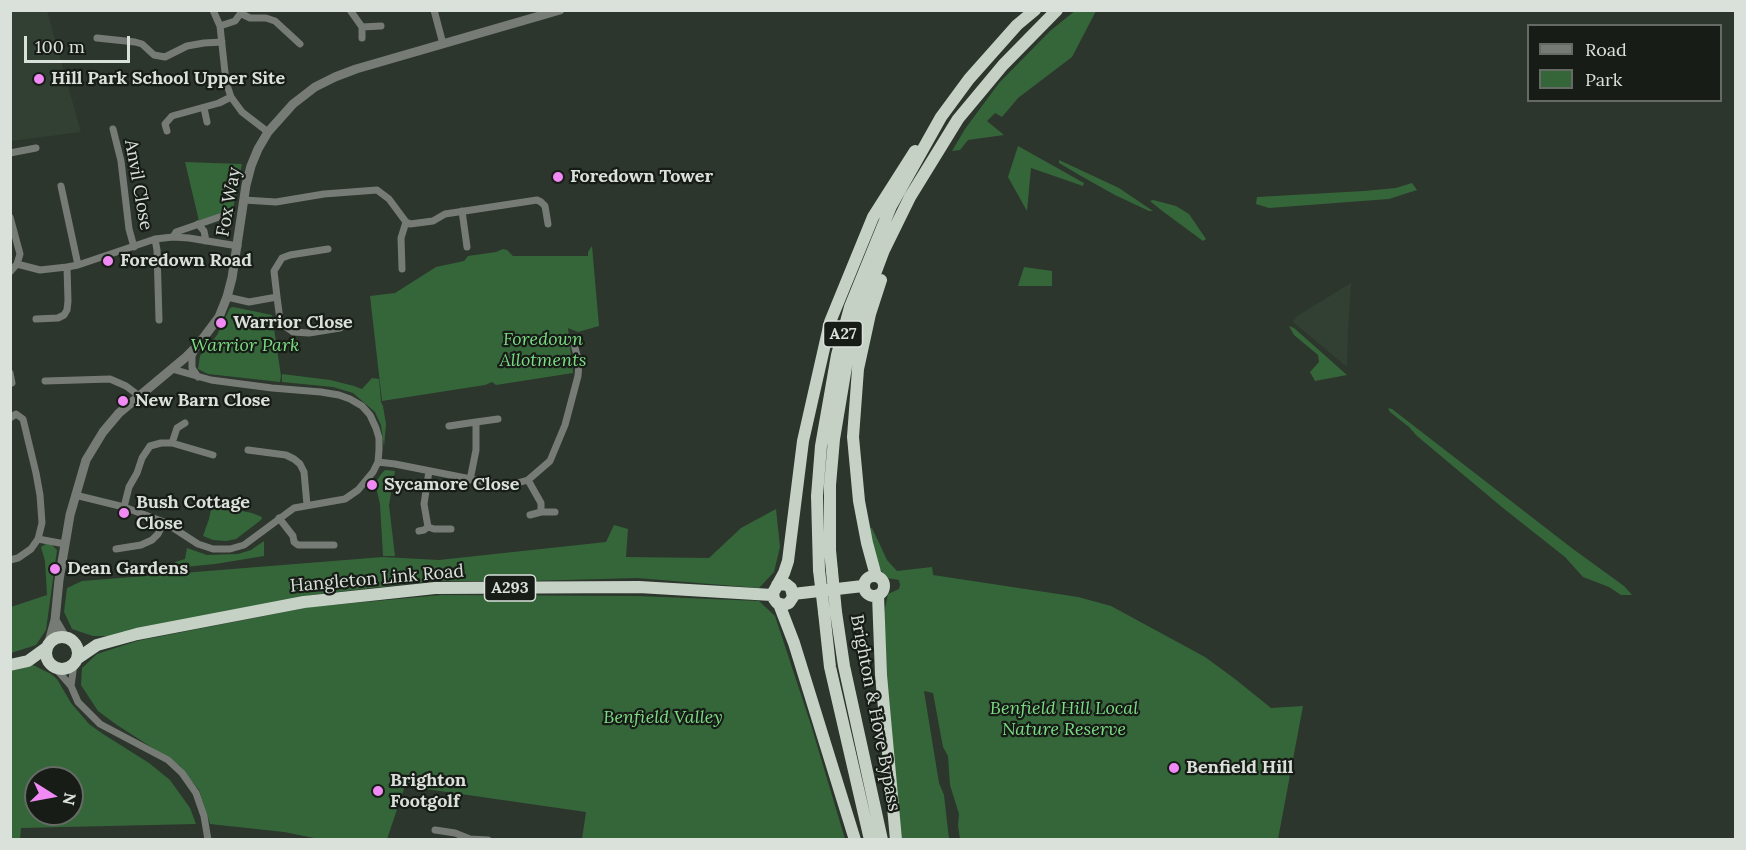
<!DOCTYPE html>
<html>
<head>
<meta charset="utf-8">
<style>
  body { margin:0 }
  #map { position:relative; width:1746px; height:850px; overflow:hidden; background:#2c362c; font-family:Lora,serif }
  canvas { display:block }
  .frame { position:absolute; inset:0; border:12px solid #dae0da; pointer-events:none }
  .legend { position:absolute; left:1527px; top:24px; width:195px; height:78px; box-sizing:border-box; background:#171c17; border:2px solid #656a65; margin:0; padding:8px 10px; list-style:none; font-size:18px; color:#dae0da }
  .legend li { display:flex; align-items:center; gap:12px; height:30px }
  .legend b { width:30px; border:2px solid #656a65 }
  .north { position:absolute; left:24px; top:766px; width:60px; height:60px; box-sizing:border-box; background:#171c17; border:2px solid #656a65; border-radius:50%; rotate:101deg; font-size:16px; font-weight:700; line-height:24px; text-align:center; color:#dae0da }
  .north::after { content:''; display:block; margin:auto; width:21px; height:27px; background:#f18af4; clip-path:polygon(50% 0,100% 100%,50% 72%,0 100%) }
  .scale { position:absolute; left:24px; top:36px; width:106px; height:27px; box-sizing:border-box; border:3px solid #dae0da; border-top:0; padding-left:8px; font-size:18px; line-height:21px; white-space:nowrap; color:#dae0da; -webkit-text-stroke:4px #171c17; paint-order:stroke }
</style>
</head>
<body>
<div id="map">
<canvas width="1746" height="850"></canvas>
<div class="frame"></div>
<ul class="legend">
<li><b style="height:8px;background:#767b76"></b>Road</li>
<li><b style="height:16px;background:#35663a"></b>Park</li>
</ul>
<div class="north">N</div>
<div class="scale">100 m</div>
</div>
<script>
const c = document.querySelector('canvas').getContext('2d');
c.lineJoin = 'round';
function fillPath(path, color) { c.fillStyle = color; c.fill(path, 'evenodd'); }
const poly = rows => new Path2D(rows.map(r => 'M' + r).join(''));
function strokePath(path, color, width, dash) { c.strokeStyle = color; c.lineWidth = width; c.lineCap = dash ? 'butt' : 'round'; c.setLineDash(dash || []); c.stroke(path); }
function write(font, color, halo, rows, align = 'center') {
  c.font = font + ' Lora,serif'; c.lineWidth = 4.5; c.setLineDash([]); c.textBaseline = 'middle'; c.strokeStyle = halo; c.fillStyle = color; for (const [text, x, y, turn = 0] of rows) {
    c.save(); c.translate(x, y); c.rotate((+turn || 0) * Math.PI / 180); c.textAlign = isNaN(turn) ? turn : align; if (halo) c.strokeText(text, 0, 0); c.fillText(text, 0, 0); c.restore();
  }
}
fillPath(poly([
  [10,11,47,11,81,132,11,141],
  [1351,283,1348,330,1347,367,1293,322,1297,316]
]), '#314032');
fillPath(poly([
  [1076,10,1096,11,1072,57,1018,98,1002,117,995,113,987,121,1004,135,968,140,960,150,952,151,965,129,999,83,1050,31],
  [1018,146,1084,183,1083,186,1031,168,1027,211,1008,177],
  [1059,160,1119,188,1153,211,1149,211,1115,195,1081,176,1059,163],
  [185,162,242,164,233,209,199,221],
  [1412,183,1417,190,1389,199,1269,208,1256,204,1257,197,1364,191,1396,188],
  [1153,200,1176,206,1189,214,1206,239,1203,241,1161,210,1150,201],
  [592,246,599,326,578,332,568,328,573,373,496,385,492,382,485,385,382,401,370,296,395,293,436,267,464,261,468,256,496,252,503,249,507,250,513,256,588,256,588,252],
  [1024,267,1052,271,1052,286,1018,286],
  [233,307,272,315,281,376,280,382,208,374,198,369,200,356,217,335,230,308],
  [1289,326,1294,328,1347,375,1315,381,1310,372,1319,362,1318,355,1294,335],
  [282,374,330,380,354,386,362,389,372,378,379,379,381,402,383,406,386,424,384,447,381,425,375,412,353,393,333,387,282,382],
  [1388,408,1392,409,1573,549,1624,586,1632,595,1621,595,1609,587,1583,577,1565,557,1503,508,1417,436,1409,427,1390,412],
  [385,470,395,471,389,505,395,556,383,556,380,504,375,483,382,473],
  [212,505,252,513,262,517,261,520,236,539,226,541,213,540,203,536,209,519],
  [776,509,780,547,774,572,759,588,637,578,530,581,432,581,312,595,117,636,93,636,72,629,64,612,67,588,82,581,383,557,439,560,606,542,614,525,628,529,626,557,709,558,741,528],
  [872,528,887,560,897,571,932,567,933,575,1078,597,1111,606,1205,657,1235,679,1271,708,1303,706,1278,839,960,839,958,826,959,814,950,785,948,756,943,747,933,693,924,691,939,783,944,795,949,839,900,839,887,704,884,613,888,594,899,589,900,585,899,580,887,578,877,565,866,530],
  [264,541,264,556,215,564,175,568,175,562,185,559,187,548,207,555,238,554,251,550],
  [49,542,57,550,46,630,36,645,11,653,11,607,47,595,45,561,41,547],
  [441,595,638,596,759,601,775,616,811,725,845,839,582,839,586,812,405,786,387,839,319,839,284,832,210,824,199,790,179,765,117,725,98,711,81,685,82,668,97,654,137,641,310,607],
  [33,665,51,674,57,679,71,703,89,724,103,734,149,763,170,780,190,808,196,824,21,828,20,839,11,840,11,671],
  [36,778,72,778,72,814,36,814]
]), '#35663a');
strokePath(poly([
  [213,10,220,26,226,82,231,97,242,112,268,132],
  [350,10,362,27,381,26],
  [434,10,443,44],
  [242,14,250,18,266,18,275,21,300,44],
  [220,26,235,21,243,10],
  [362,27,362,38],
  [97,38,135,42,142,44,154,55,165,57,187,46,204,43,222,42],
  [204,108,207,122],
  [113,129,121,161,129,229,134,247],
  [167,131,165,124,172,116,219,103,231,97],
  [10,153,36,148],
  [61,186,78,265],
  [244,200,276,202,324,194,377,190,389,199,406,222,401,238,402,269],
  [462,211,467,247],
  [10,217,20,254,17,264,10,272],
  [406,222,410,224,433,221,445,214,537,200,541,202,545,206,548,224],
  [198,224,204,231,206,241],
  [173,237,176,232,231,213],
  [155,239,157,250,159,320],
  [328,249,290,255,282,258,274,271,277,297,280,320,286,327,293,332,309,333,340,328],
  [17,264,40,270,67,267,78,265,155,239,173,237,189,238,238,246],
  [227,297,249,302,277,297],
  [36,319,58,318,64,315,67,310,68,301,67,267],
  [195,350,192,356,192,368,198,377],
  [10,373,12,383],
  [45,381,110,379,126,386,138,395],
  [10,418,16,414,23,419,36,473,40,495,42,523,38,539,31,549,18,558,10,560],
  [476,422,498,419],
  [449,426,476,422,476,450,470,480],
  [172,443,177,428,185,423],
  [248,450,286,455,294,459,300,464,304,472,307,505],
  [378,462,395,464,496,484,510,485,528,480,550,461,565,425,578,376,579,363,573,340],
  [429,471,424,504,428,527,434,529,451,529],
  [528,480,541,503,541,512,530,515],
  [75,495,124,507,164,522,198,544,213,549,230,549,244,545,294,508,345,499,358,490,373,472,378,462,379,450,379,438,376,428,370,415,362,406,350,399,339,395,321,392,272,388,211,380,172,369],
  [124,507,129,487,137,473,142,458,150,446,161,443,172,443,213,455],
  [541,512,555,512],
  [279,518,293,536,294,542,298,545,334,545],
  [419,531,424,530,428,527],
  [38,539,65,544],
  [116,549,141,545,152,540,158,534,164,522],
  [56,669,71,686,78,702,100,724,168,760,182,773,196,793,204,816,208,840],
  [71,686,74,664],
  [435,830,455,833,470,839,488,840]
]), '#767b76', 7);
strokePath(poly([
  [55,620,65,637],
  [49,642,55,620,59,580,70,515,86,460,103,432,119,413,186,357,198,345,219,317,227,297,232,278,246,185,251,166,258,149,268,132,293,104,315,87,335,77,356,69,560,10]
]), '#767b76', 9);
strokePath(poly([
  [819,570,817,496,821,446,837,355,850,307,891,206,941,117,969,79,1017,25,1035,10],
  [832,571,830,550,830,485,834,439,846,367,860,314,884,250,910,197,958,119,1003,65,1057,10],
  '864 586a10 10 0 1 1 20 0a10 10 0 1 1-20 0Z',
  [876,576,867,543,859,501,853,437,858,369,870,314,881,280],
  [777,585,786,584,791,588,793,597,789,603,784,605,777,603,774,599,773,593,784,573,788,561,803,441,830,322,873,217,915,151],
  [793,594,863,586],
  [878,595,881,675,896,840],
  [779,604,794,643,855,840],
  [824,612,830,667,870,840],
  [836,612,844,666,882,840],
  '46 653a16 16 0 1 1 32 0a16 16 0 1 1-32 0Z',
  [78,658,97,645,137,634,304,602,435,588,639,587,772,595],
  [10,665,28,661,46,648]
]), '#c6d1c6', 12);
strokePath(poly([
  [819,570,824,612],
  [832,571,836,612]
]), '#c6d1c6', 12);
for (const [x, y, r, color] of [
  [39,79,6,"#f18af4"],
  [558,177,6,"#f18af4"],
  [108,261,6,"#f18af4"],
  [221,323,6,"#f18af4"],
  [123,401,6,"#f18af4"],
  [372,485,6,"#f18af4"],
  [124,513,6,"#f18af4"],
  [55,569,6,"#f18af4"],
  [1174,768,6,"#f18af4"],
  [378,791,6,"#f18af4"]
]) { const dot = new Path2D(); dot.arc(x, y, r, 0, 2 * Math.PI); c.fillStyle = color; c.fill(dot); strokePath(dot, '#171c17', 2); }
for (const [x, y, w] of [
  [843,334,39],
  [510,588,51]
]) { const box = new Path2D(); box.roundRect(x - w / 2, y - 13, w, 26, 4.5); c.fillStyle = '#171c17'; c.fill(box); strokePath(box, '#dae0da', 1.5); }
write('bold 16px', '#dae0da', null, [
  ["A27",843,334],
  ["A293",510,588]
]);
write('bold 18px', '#dae0da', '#171c17', [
  ["Hill Park School Upper Site",51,79],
  ["Foredown Tower",570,177],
  ["Foredown Road",120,261],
  ["Warrior Close",233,323],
  ["New Barn Close",135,401],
  ["Sycamore Close",384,485],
  ["Bush Cottage",136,503],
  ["Close",136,524],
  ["Dean Gardens",67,569],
  ["Benfield Hill",1186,768],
  ["Brighton",390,781],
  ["Footgolf",390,802]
], 'left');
write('18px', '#dae0da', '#171c17', [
  ["Anvil Close",138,185,80],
  ["Fox Way",229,202,-80],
  ["Hangleton Link Road",377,579,-5],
  ["Brighton & Hove Bypass",875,713,79]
]);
write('italic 18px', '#7bdc83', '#171c17', [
  ["Foredown",543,340],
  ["Allotments",543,361],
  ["Warrior Park",245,346],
  ["Benfield Hill Local",1064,709],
  ["Nature Reserve",1064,730],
  ["Benfield Valley",663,718]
]);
</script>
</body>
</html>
